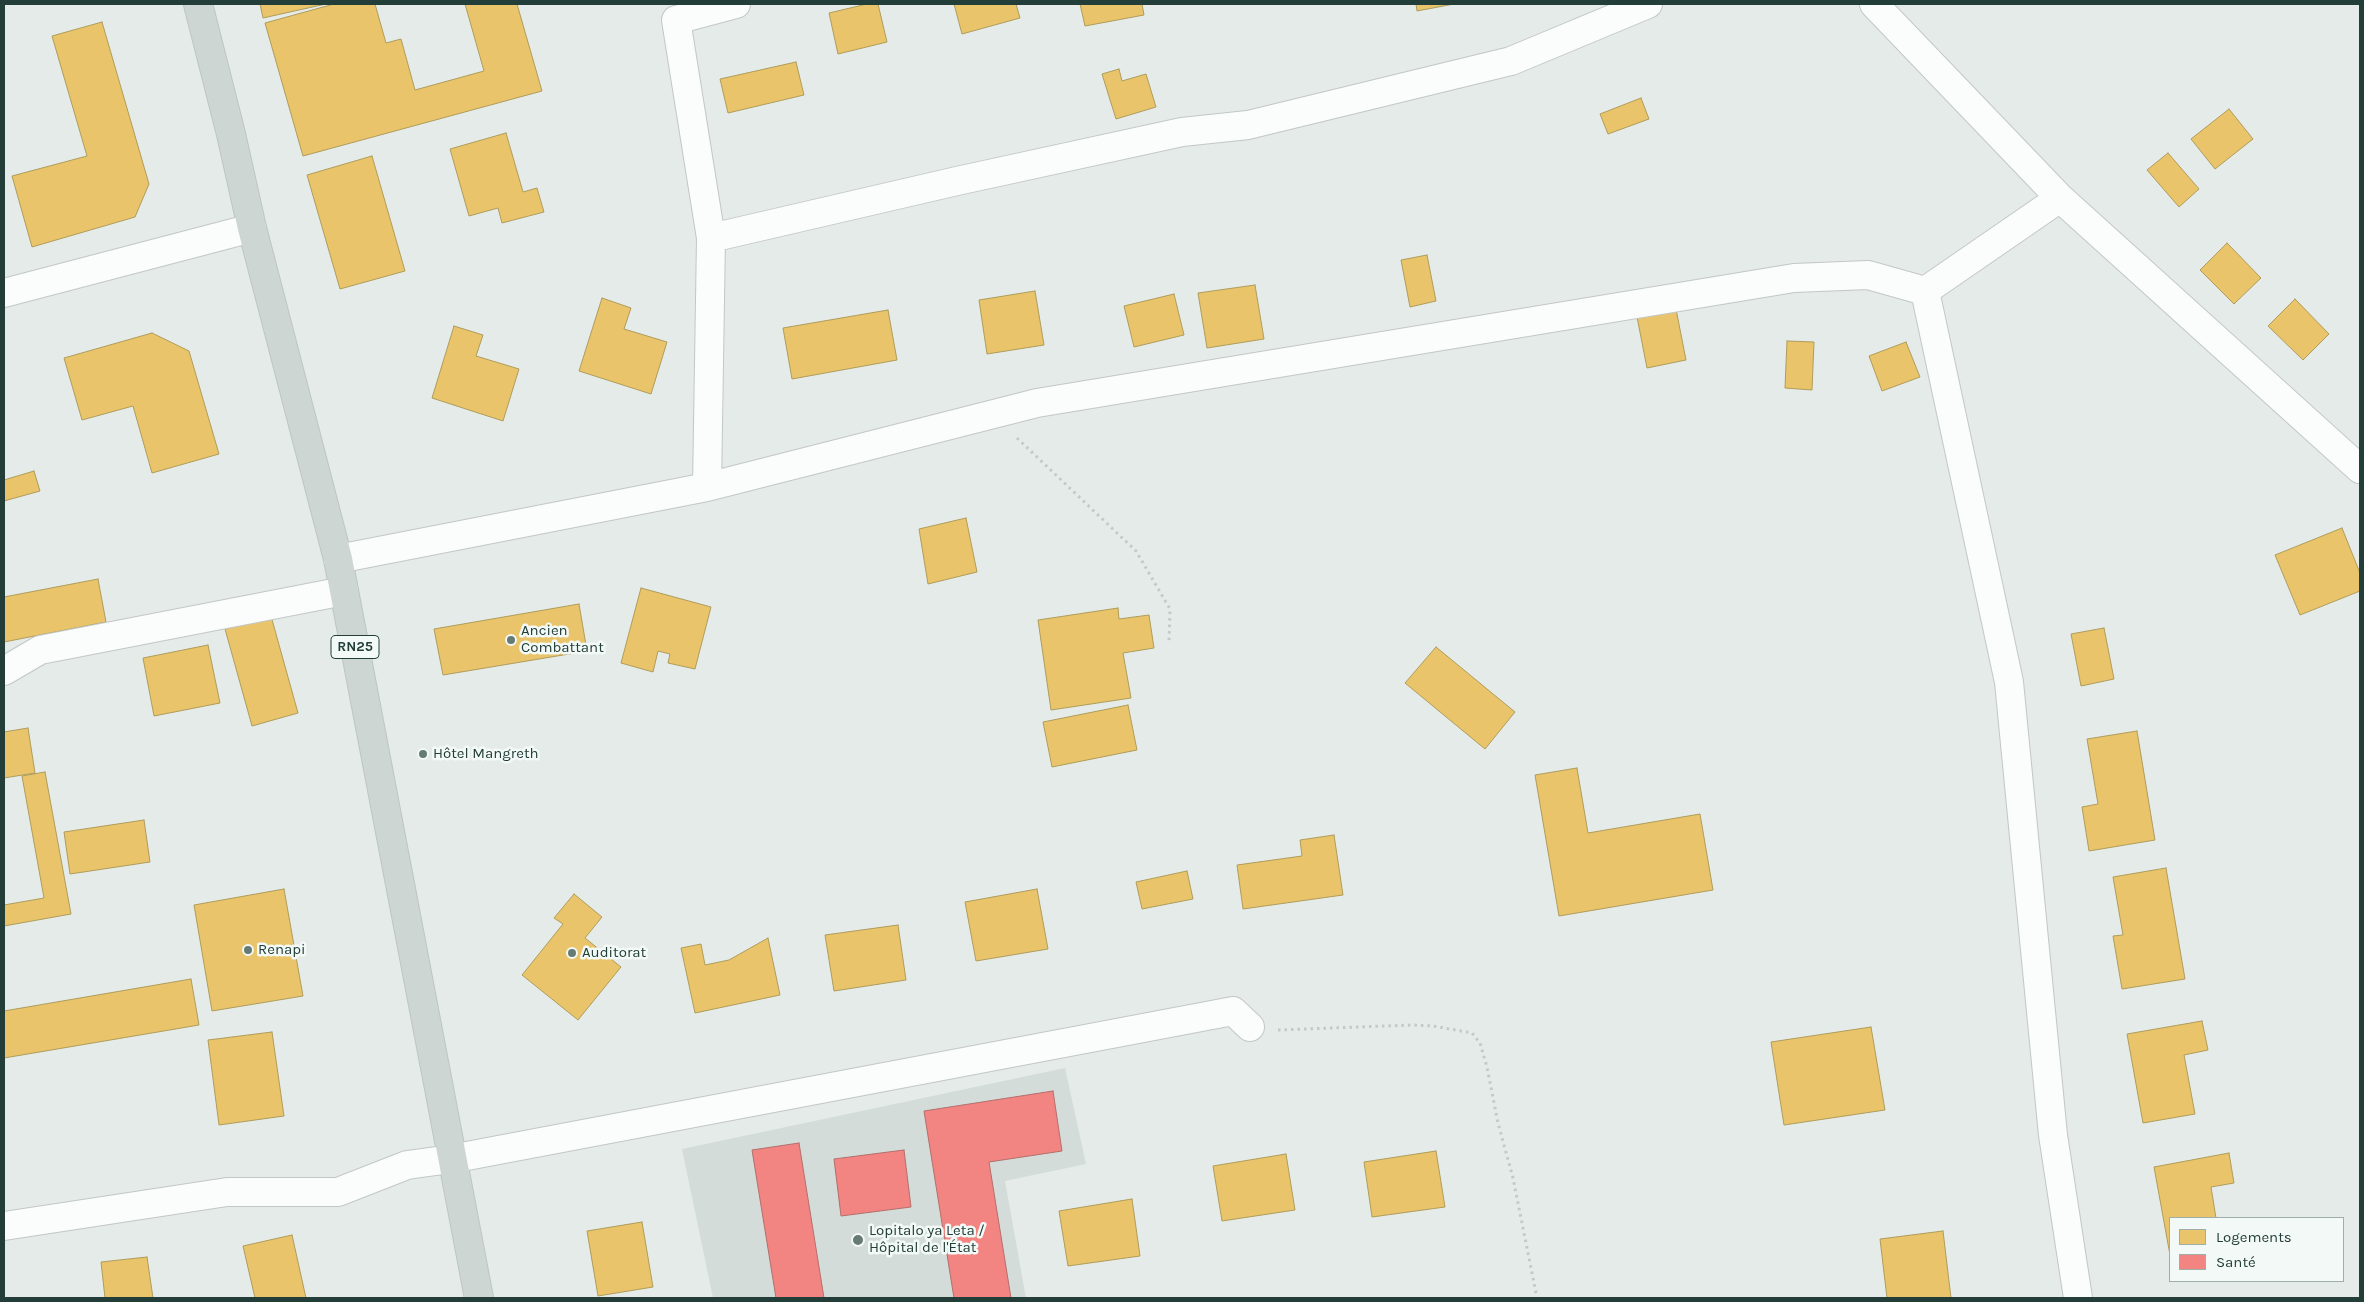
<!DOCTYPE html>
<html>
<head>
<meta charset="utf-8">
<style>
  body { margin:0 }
  #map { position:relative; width:2364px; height:1302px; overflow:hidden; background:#e5ebe8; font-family:Karla,sans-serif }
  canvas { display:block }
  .frame { position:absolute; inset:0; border:5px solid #233e38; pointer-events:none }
  .legend { position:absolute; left:2169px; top:1217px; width:175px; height:65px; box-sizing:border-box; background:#f3f9f6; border:1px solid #a0aeaa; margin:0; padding:6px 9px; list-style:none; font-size:15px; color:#233e38 }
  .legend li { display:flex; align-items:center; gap:10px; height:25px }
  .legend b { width:25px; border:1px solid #a0aeaa }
</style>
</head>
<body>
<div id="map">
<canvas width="2364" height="1302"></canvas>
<div class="frame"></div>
<ul class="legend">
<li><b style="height:14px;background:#e9c46a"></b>Logements</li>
<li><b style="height:14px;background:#f28482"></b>Santé</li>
</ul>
</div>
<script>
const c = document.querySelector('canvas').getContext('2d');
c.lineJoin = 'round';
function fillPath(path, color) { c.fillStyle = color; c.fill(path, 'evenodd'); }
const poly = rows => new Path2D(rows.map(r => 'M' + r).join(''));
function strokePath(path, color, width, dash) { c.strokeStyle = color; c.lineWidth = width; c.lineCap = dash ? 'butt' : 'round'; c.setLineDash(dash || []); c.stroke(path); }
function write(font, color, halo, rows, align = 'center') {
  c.font = font + ' Karla,sans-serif'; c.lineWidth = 5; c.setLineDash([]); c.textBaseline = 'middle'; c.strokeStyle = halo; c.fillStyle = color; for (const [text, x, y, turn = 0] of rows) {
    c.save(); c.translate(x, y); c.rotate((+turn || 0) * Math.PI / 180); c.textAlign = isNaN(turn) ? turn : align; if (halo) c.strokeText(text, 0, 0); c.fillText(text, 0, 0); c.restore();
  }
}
fillPath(poly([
  [1065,1068,1086,1164,1005,1181,1026,1298,713,1298,682,1149]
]), '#d3dcd8');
const homes = poly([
  [260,4,326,4,263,18,260,4],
  [334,4,375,4,386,43,401,39,415,90,484,71,465,4,517,4,542,91,303,156,265,23,334,4],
  [867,4,878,4,887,42,838,54,829,13,867,4],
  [954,4,1016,4,1020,18,962,34,954,4],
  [1080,4,1142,4,1144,15,1085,26,1080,4],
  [1416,4,1454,4,1417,11,1416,4],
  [102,22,149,184,135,217,32,247,12,176,87,156,52,36,102,22],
  [796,62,804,95,728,113,720,79,796,62],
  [1119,69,1122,81,1146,74,1156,107,1116,119,1102,74,1119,69],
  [1641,98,1649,119,1608,134,1600,114,1641,98],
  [2229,109,2253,139,2215,169,2191,139,2229,109],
  [506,133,523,192,537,188,544,212,502,223,498,208,469,216,450,149,506,133],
  [2168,153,2199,189,2179,207,2147,170,2168,153],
  [372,156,405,271,340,289,307,175,372,156],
  [2227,243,2261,278,2234,304,2200,270,2227,243],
  [1427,255,1436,301,1410,307,1401,260,1427,255],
  [1255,285,1264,339,1207,348,1198,293,1255,285],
  [1035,291,1044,345,987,354,979,300,1035,291],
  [1174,294,1184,335,1134,347,1124,306,1174,294],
  [602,298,631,308,624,329,667,342,651,394,579,371,602,298],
  [2295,299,2329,334,2303,360,2268,326,2295,299],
  [1676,309,1686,360,1647,368,1637,317,1676,309],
  [888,310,897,360,792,379,783,328,888,310],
  [454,326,483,335,476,356,519,369,503,421,432,398,454,326],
  [152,333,189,351,219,454,152,473,133,406,82,420,64,358,152,333],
  [1787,341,1814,342,1812,390,1785,388,1787,341],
  [1906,342,1920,377,1882,391,1869,356,1906,342],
  [34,471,40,491,4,501,4,480,34,471],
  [966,518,977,572,928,584,919,529,966,518],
  [2342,528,2360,573,2360,591,2300,615,2275,555,2342,528],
  [98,579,106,622,4,642,4,597,98,579],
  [641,588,711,607,695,669,668,663,670,654,658,651,653,672,621,663,641,588],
  [579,604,587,651,443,675,434,629,579,604],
  [1118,608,1119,619,1149,615,1154,648,1123,653,1131,698,1051,710,1038,620,1118,608],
  [271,616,298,713,252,726,225,629,271,616],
  [2104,628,2114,679,2081,686,2071,634,2104,628],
  [208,645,220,703,154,716,143,658,208,645],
  [1436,647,1515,712,1485,749,1405,683,1436,647],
  [1128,705,1137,750,1052,767,1043,722,1128,705],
  [28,728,35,773,4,778,4,732,28,728],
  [2137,731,2155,840,2089,851,2082,807,2098,804,2087,739,2137,731],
  [1577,768,1588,833,1700,814,1713,890,1559,916,1535,775,1577,768],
  [45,772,71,914,4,926,4,905,44,898,22,776,45,772],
  [144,820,150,862,70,874,64,832,144,820],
  [1334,835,1343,895,1243,909,1237,865,1302,856,1300,840,1334,835],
  [2166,868,2185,979,2122,989,2113,936,2123,935,2113,877,2166,868],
  [1187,871,1193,899,1142,909,1136,882,1187,871],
  [284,889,303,996,212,1011,194,905,284,889],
  [1037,889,1048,949,976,961,965,902,1037,889],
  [574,894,602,917,585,938,621,967,578,1020,522,975,563,924,554,918,574,894],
  [898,925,906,980,834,991,825,935,898,925],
  [768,938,780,995,695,1013,681,948,701,944,705,965,729,960,768,938],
  [191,979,199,1025,4,1058,4,1011,191,979],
  [2202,1021,2208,1050,2184,1055,2195,1114,2143,1123,2127,1034,2202,1021],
  [1871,1027,1885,1110,1784,1125,1771,1042,1871,1027],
  [272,1032,284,1116,219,1125,208,1040,272,1032],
  [1436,1151,1445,1207,1372,1217,1364,1162,1436,1151],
  [2229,1153,2234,1183,2211,1187,2216,1218,2170,1218,2170,1255,2154,1167,2229,1153],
  [1286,1154,1295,1210,1222,1221,1213,1166,1286,1154],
  [1132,1199,1140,1256,1068,1266,1059,1211,1132,1199],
  [642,1222,653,1287,598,1296,587,1231,642,1222],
  [1943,1231,1951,1298,1887,1298,1880,1239,1943,1231],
  [292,1235,306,1298,255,1298,243,1246,292,1235],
  [147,1257,153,1298,105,1298,101,1262,147,1257]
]);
fillPath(homes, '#e9c46a');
strokePath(homes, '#ae9c5b', 1);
const health = poly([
  [1053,1091,1062,1151,989,1162,1011,1298,954,1298,924,1111,1053,1091],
  [799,1143,824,1298,776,1298,752,1150,799,1143],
  [904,1150,911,1207,841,1216,834,1159,904,1150]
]);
fillPath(health, '#f28482');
strokePath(health, '#b46f6c', 1);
const minor = poly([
  [1874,4,2060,198,2360,469],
  [711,238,957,181,1182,132,1248,125,1511,61,1648,4],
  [1925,291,2060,198],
  [4,293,252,228],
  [707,487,711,238,676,20,736,4],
  [338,559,707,487,1037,403,1794,278,1868,275,1925,291,2009,682,2053,1135,2078,1298],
  [4,671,40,650,344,591],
  [4,1226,227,1192,338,1192,407,1165,451,1159,1233,1011,1250,1027]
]);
const primary = poly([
  [198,4,231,134,252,228,338,559,479,1298]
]);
strokePath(minor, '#c2c8c5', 30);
strokePath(primary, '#bdc6c4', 30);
strokePath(poly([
  [1017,438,1136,551,1170,609,1169,641],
  [1278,1030,1412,1025,1433,1026,1472,1033,1480,1043,1487,1067,1498,1123,1513,1178,1537,1298]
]), '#c2cac8', 3, [2.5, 4]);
strokePath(minor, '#fbfcfc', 28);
strokePath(primary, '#ced6d4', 28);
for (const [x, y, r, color] of [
  [511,640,5,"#677b76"],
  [423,754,5,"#677b76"],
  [248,950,5,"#677b76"],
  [572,953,5,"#677b76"],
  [858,1240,6,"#677b76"]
]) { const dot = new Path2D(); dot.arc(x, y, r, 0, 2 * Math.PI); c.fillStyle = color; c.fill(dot); strokePath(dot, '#f3f9f6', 2); }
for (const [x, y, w] of [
  [355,647,48]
]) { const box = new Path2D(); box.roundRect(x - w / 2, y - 11.5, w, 23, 4); c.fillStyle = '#f3f9f6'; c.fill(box); strokePath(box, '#233e38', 1); }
write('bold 14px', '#233e38', null, [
  ["RN25",355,647]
]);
write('15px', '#233e38', '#f3f9f6', [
  ["Ancien",521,631],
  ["Combattant",521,648],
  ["Hôtel Mangreth",433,754],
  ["Renapi",258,950],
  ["Auditorat",582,953],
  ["Lopitalo ya Leta /",869,1231],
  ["Hôpital de l'État",869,1248]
], 'left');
</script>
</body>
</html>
